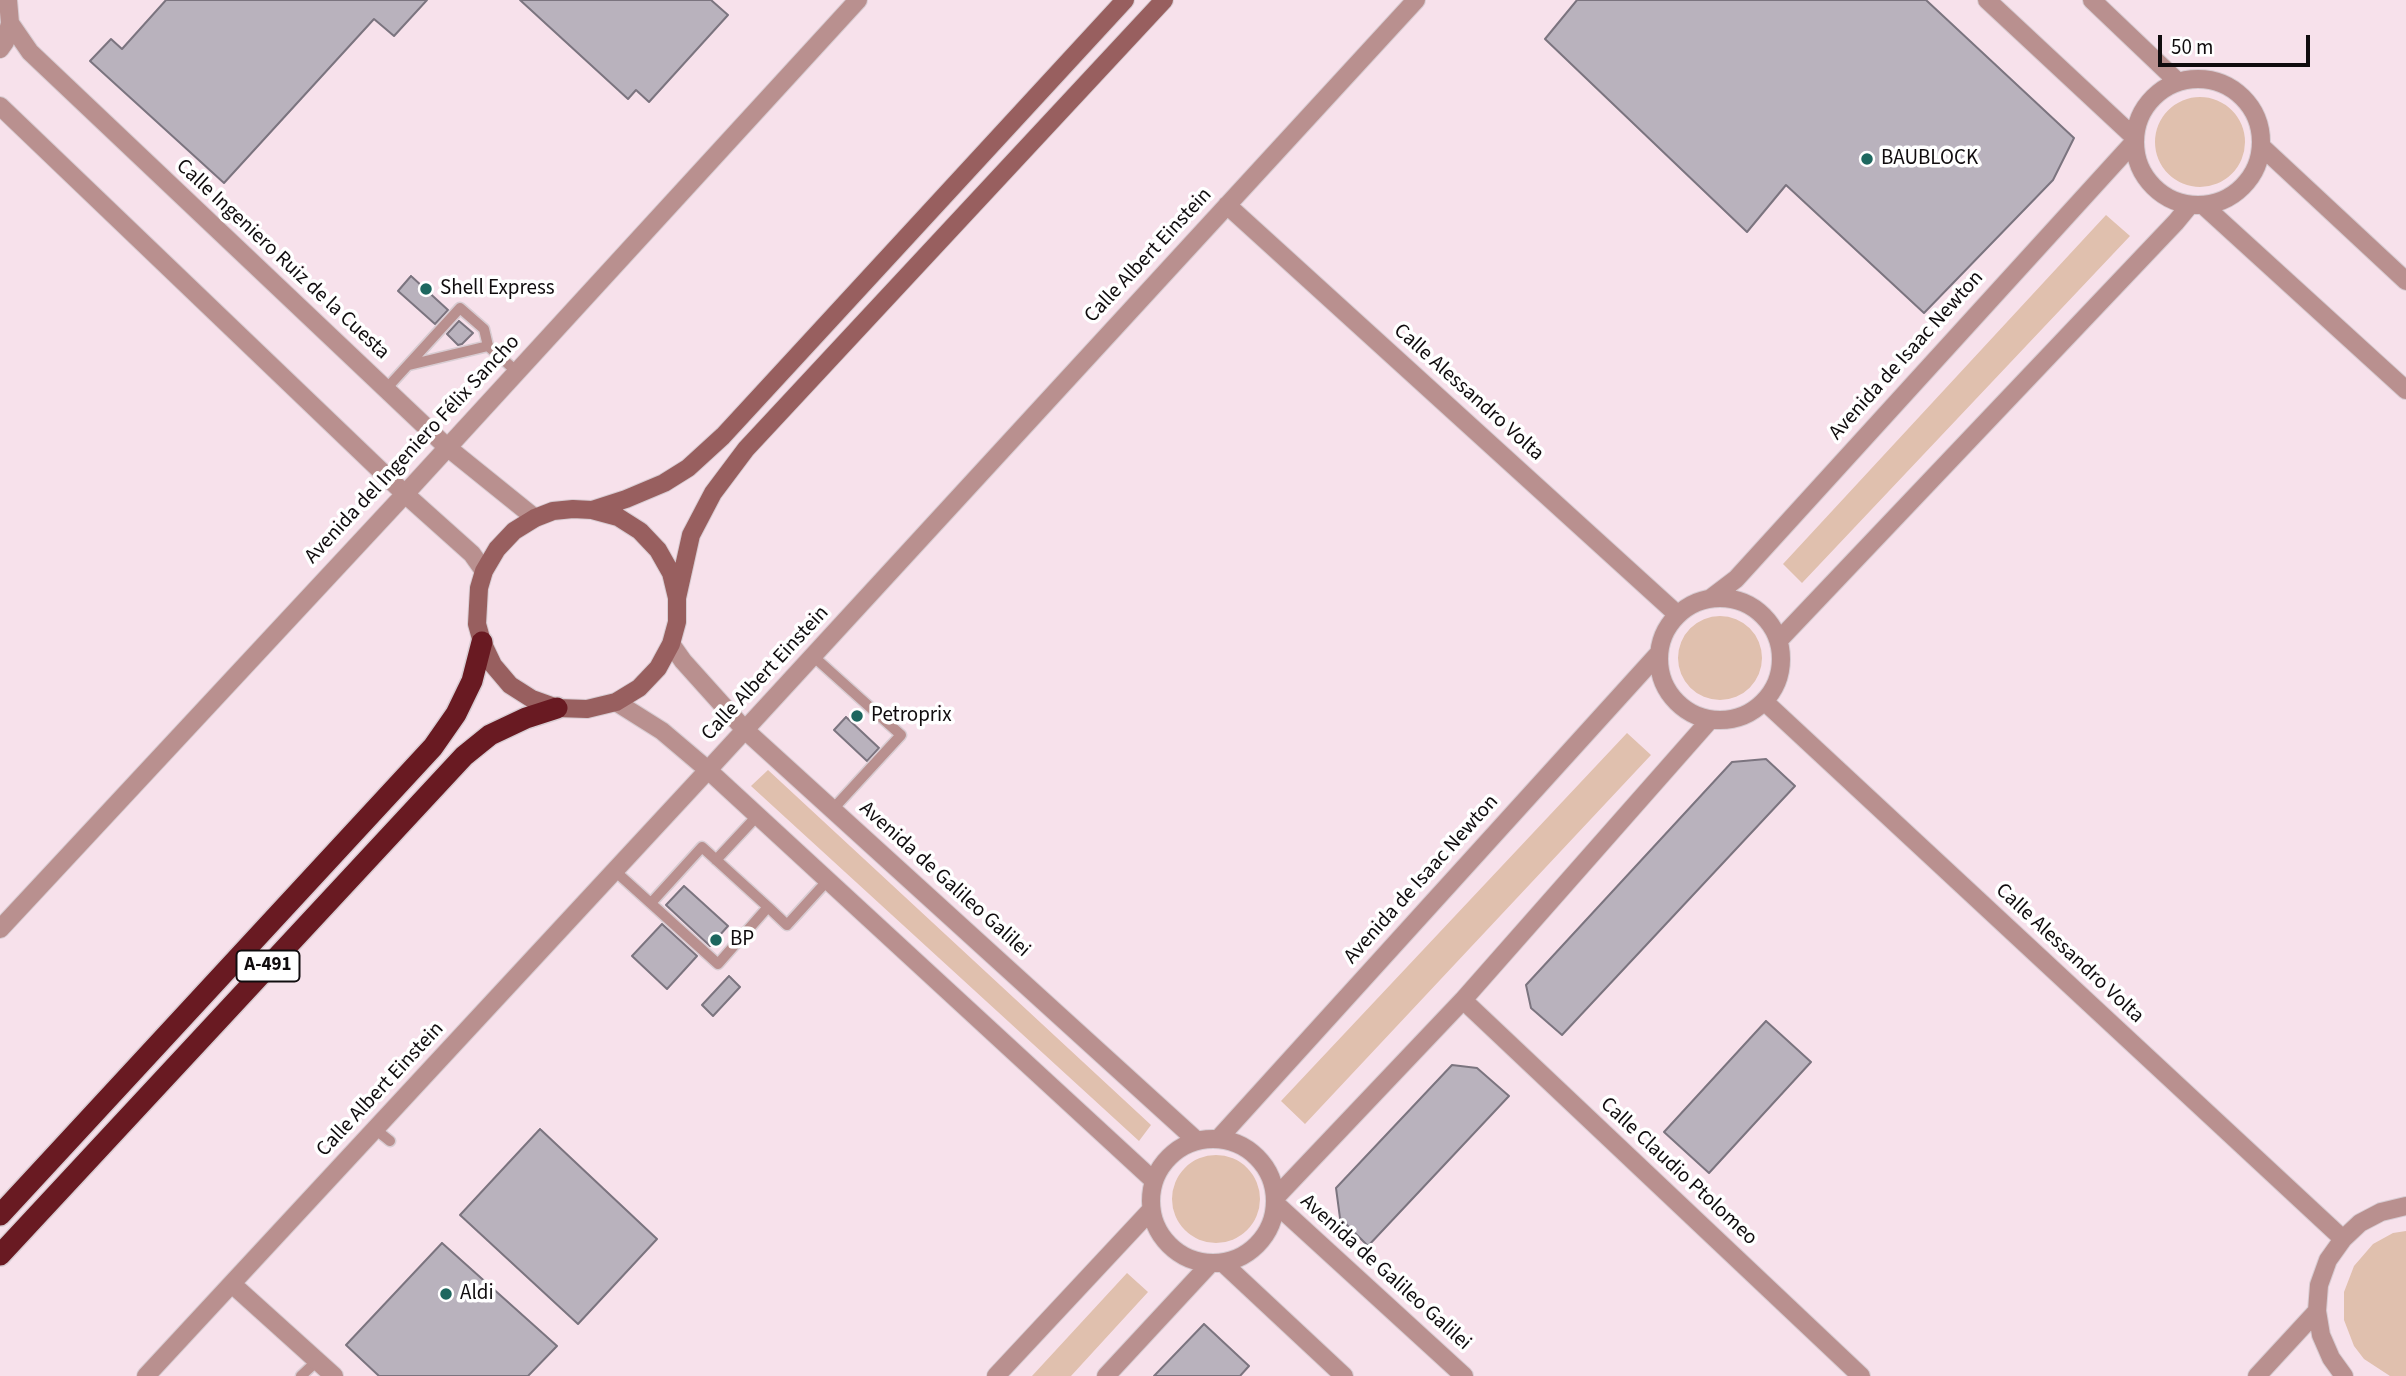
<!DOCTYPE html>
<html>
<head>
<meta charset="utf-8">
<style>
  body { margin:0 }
  #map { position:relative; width:2406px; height:1376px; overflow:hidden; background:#fef0f7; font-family:"Source Sans 3",sans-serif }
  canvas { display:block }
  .scale { position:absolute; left:2158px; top:35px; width:152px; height:32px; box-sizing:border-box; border:4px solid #100c0e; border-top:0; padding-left:9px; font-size:21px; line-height:24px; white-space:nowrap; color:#100c0e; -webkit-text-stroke:5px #fff; paint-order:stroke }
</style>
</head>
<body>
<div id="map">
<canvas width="2406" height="1376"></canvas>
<div class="scale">50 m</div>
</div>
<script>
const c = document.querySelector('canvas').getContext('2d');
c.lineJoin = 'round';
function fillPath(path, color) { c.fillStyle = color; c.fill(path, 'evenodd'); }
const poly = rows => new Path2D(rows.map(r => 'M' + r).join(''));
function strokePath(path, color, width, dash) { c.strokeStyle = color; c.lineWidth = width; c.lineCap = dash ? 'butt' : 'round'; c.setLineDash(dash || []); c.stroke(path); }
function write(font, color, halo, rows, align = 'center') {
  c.font = font + ' "Source Sans 3",sans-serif'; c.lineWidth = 7; c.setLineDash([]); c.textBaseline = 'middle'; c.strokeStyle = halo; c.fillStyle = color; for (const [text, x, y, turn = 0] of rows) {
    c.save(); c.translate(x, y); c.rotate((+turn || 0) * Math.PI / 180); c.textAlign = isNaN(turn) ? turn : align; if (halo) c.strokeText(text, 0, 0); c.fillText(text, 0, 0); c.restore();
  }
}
fillPath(poly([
  [0,0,2406,0,2406,1376,0,1376]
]), '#f7e1eb');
fillPath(poly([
  '2155 142a45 45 0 1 1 90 0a45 45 0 1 1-90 0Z',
  [2106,215,2130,236,1802,583,1783,564],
  '1678 658a42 42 0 1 1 84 0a42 42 0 1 1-84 0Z',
  [1627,733,1651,755,1305,1124,1281,1101],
  [768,770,1151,1125,1139,1141,751,786],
  '1172 1199a44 44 0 1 1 88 0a44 44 0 1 1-88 0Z',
  [2406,1231,2406,1376,2390,1376,2364,1359,2354,1346,2344,1320,2344,1292,2354,1266,2373,1244,2393,1233],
  [1127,1273,1148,1292,1071,1376,1032,1376]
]), '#e0c0ae');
const building = poly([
  [166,0,427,0,394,36,374,19,224,183,90,61,111,39,122,49,166,0],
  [520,0,711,0,728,15,649,102,636,90,628,99,520,0],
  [1577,0,1926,0,2074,138,2053,180,1924,313,1786,185,1747,232,1545,39,1577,0],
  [411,276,448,310,435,324,398,291,411,276],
  [459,321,473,333,462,344,458,345,447,334,459,321],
  [846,717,879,748,867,761,834,730,846,717],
  [1766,759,1795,786,1562,1035,1531,1008,1526,985,1732,762,1766,759],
  [684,886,728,926,710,946,666,905,684,886],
  [662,924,697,956,667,989,632,956,662,924],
  [729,976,740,987,713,1016,702,1005,729,976],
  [1766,1021,1811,1062,1709,1173,1664,1132,1766,1021],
  [1452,1065,1477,1068,1509,1096,1368,1246,1340,1218,1336,1188,1452,1065],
  [540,1129,657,1239,578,1324,460,1215,540,1129],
  [442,1243,557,1346,528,1376,379,1376,346,1345,442,1243],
  [1204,1324,1249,1366,1240,1376,1154,1376,1204,1324]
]);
fillPath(building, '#b9b2bd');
strokePath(building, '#7b747f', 2);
const service = poly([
  [409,365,488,346,516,371],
  [386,389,460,308,484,329,488,346],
  [813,656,901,735,833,809],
  [716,860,758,815],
  [615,871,718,964,768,907,702,847,651,903],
  [768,907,787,925,828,880],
  [375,1129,390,1141],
  [301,1376,317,1361]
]);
const minor = poly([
  [1987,0,2134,137],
  [2092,0,2177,81],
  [10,23,30,52,447,447,535,518],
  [0,49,5,42,10,23,8,0],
  '2135 142a63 63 0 1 1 126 0a63 63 0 1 1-126 0Z',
  [0,106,405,494,472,554,484,571],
  [2261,146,2406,281],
  [1227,205,1678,615],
  [2203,205,2406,390],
  '1659 659a61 61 0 1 1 122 0a61 61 0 1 1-122 0Z',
  [1711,598,1736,579,2134,142],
  [1779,640,2176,222,2190,205],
  [671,644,683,661,745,730,1196,1140],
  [616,702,662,731,708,770,1153,1180],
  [1765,702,2343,1239],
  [0,929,405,494,858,0],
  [1463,1000,1861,1376],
  [1219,1138,1659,653],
  '1151 1201a62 62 0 1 1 124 0a62 62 0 1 1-124 0Z',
  [1276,1197,1463,1000,1710,720],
  [1276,1204,1464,1376],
  [1223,1263,1344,1376],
  [232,1284,334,1376],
  [146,1376,708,770,1416,0],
  [996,1376,1151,1210],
  [1106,1376,1210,1264],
  [2257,1376,2317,1311],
  [2344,1376,2331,1358,2321,1335,2317,1311,2319,1285,2328,1260,2343,1239,2360,1223,2381,1212,2406,1206]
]);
const secondary = poly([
  [592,510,626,499,664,483,688,468,723,436,1125,0],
  [677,598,671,573,658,550,640,531,618,517,592,510,573,509,553,511,535,518,514,531,497,549,484,571,479,588,477,624,482,642,493,665,510,685,532,699,557,708,587,709,616,702,639,688,658,668,671,644,677,622,677,598,691,535,713,493,746,449,1164,0]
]);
const motorway = poly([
  [0,1215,433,747,456,714,472,681,482,642],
  [0,1255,464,756,490,735,526,718,557,708]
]);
strokePath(service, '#d8ccd2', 13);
strokePath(minor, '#d8ccd2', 20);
strokePath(secondary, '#d8ccd2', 20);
strokePath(motorway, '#d8ccd2', 24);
strokePath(service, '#b9908f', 10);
strokePath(minor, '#b9908f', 18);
strokePath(secondary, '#985f5f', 18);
strokePath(motorway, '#691a22', 21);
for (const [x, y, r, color] of [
  [1867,159,7,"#1d675f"],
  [426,289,7,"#1d675f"],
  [857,716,7,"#1d675f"],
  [716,940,7,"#1d675f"],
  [446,1294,7,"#1d675f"]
]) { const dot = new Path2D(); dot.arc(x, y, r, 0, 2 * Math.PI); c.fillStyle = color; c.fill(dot); strokePath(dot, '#fff', 2.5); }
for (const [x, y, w] of [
  [268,966,63]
]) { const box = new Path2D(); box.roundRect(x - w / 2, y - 15.5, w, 31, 5); c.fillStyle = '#fff'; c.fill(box); strokePath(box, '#100c0e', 2); }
write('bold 19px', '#100c0e', null, [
  ["A-491",268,966]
]);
write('21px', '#100c0e', '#fff', [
  ["BAUBLOCK",1881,159],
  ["Shell Express",440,289],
  ["Petroprix",871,716],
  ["BP",730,940],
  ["Aldi",460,1294]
], 'left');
write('21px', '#100c0e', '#fff', [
  ["Calle Albert Einstein",1149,256,-47],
  ["Calle Ingeniero Ruiz de la Cuesta",282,260,43],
  ["Avenida de Isaac Newton",1907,356,-48],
  ["Calle Alessandro Volta",1468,393,42],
  ["Avenida del Ingeniero Félix Sancho",413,450,-47],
  ["Calle Albert Einstein",766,674,-47],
  ["Avenida de Galileo Galilei",944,880,42],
  ["Avenida de Isaac Newton",1422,880,-48],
  ["Calle Alessandro Volta",2069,954,43],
  ["Calle Albert Einstein",381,1090,-47],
  ["Calle Claudio Ptolomeo",1678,1172,43],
  ["Avenida de Galileo Galilei",1385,1273,42]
]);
</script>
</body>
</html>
